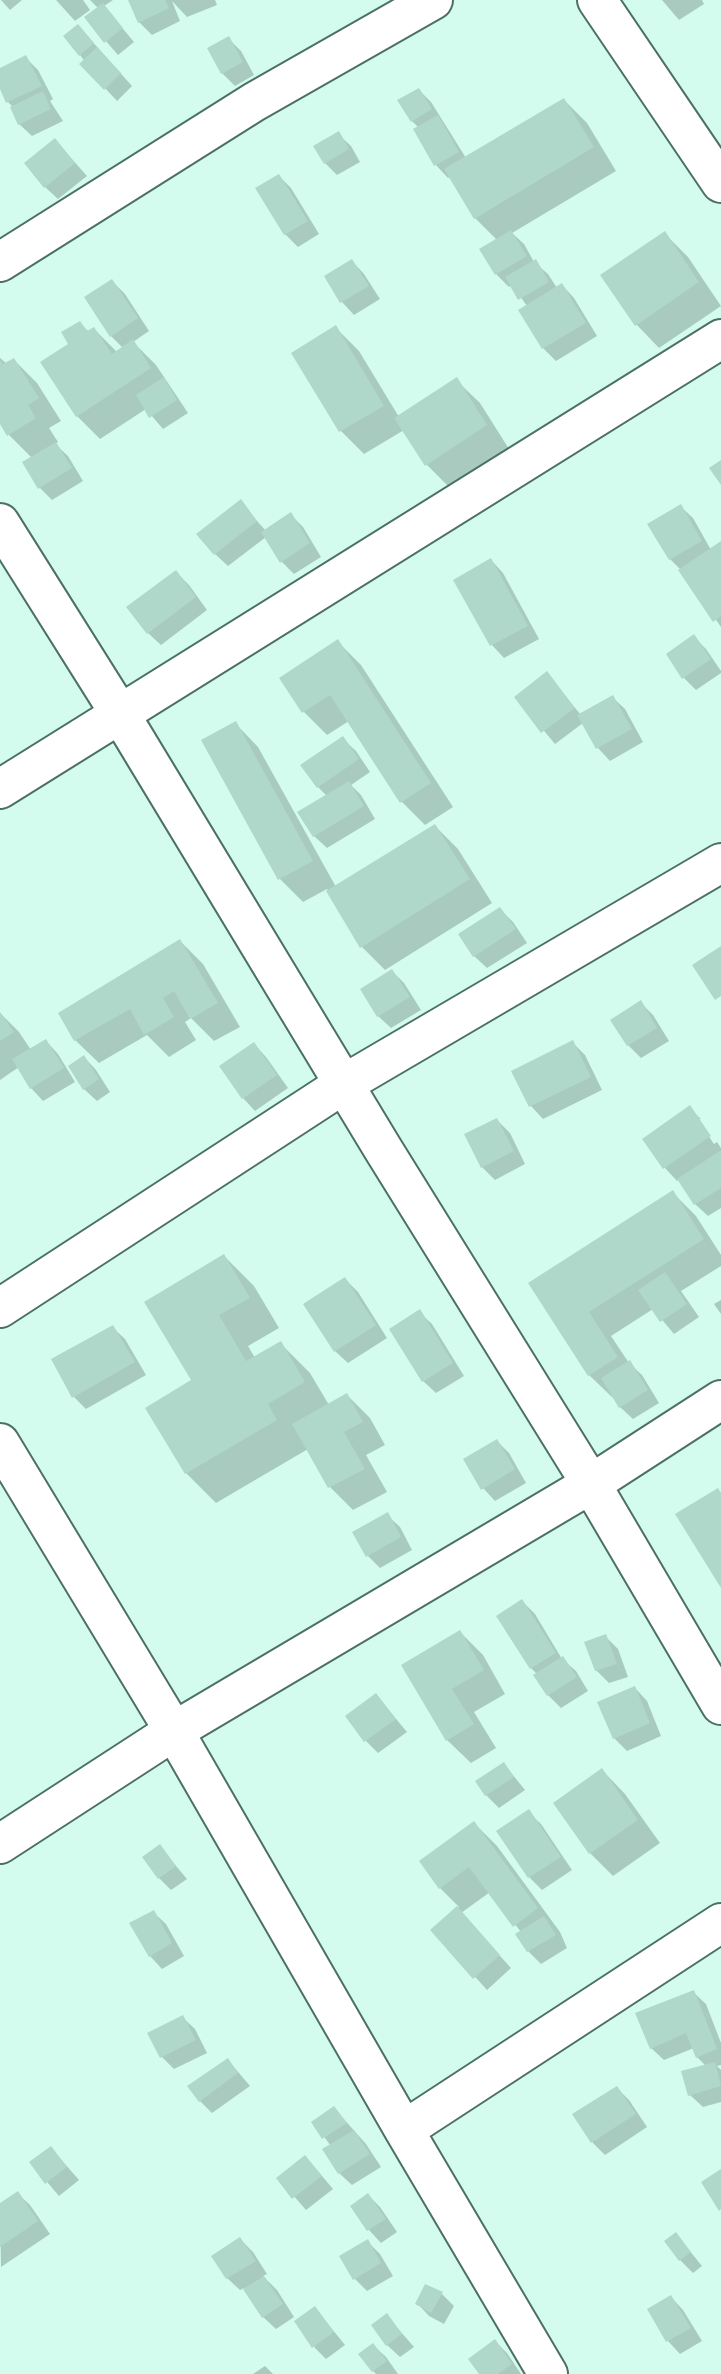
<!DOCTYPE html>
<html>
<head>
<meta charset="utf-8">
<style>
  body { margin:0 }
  canvas { display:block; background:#d3fcee }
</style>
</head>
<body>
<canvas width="721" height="2374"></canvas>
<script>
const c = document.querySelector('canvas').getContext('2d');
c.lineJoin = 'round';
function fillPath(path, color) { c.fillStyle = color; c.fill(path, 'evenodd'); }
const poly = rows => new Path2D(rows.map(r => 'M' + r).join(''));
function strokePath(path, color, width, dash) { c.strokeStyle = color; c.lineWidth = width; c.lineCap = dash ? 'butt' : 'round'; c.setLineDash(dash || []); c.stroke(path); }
fillPath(poly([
  [1,0,22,0,10,10],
  [56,0,83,0,90,10,75,21],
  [90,0,113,0,104,6,134,42,118,55,86,18,99,9],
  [130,0,215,0,217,5,187,17,172,1,180,21,152,35,139,22],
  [662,0,702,0,704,4,679,20],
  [228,38,241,51,254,75,235,86,222,73],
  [90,39,132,86,117,101,105,88,80,55],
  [25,57,38,70,53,99,50,101,63,121,32,136,19,124,13,107,8,102,0,85,0,70],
  [419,90,431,102,466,158,564,100,587,123,616,171,512,233,524,244,534,262,548,274,557,288,562,285,574,298,597,336,556,361,543,348,527,306,512,285,509,287,496,274,481,249,497,240,475,218,451,177,448,178,436,165,415,130,419,128,412,121],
  [338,134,351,146,360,162,337,175,325,163],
  [55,140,87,176,58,199,45,187],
  [279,176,291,188,319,234,298,247,285,234],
  [665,234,688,257,721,306,659,348,636,324],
  [352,261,364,274,380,299,354,315,342,302,326,277],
  [112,281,125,294,149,331,133,342,156,365,188,413,163,429,146,409,100,439,77,416,70,344,80,323,89,332,94,329,117,352,123,348,111,336],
  [336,328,359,351,399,417,456,380,480,403,509,449,450,488,426,464,404,430,364,454,341,431,294,353],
  [0,358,7,364,14,360,37,383,61,421,49,428,58,442,55,444,68,456,83,481,52,500,40,488,32,458,9,435,0,421],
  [240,502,266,531,291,515,303,527,321,557,294,574,282,562,266,537,228,566,215,554],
  [680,506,693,518,711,550,721,543,721,627,681,570,670,559,649,524],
  [491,560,503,573,539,639,504,658,492,645,456,581],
  [176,572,189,585,207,610,161,645,148,633],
  [694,637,706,649,721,671,721,673,696,690,684,678],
  [337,641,361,665,453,807,425,825,402,802,349,721,327,735,304,712,281,678],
  [546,673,581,715,612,697,625,709,643,742,610,761,598,748,583,723,555,744,516,697],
  [235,723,258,747,336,887,435,826,458,849,492,903,385,970,362,947,327,889,303,902,280,879,203,741],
  [343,739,356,751,370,772,351,785,361,795,375,819,327,848,314,836,327,796,318,787],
  [500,909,513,922,527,943,487,968,474,956],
  [180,941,203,964,240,1027,214,1041,191,1018,185,1022,196,1040,169,1057,147,1035,99,1063,75,1040],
  [392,971,404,983,421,1010,391,1028,378,1016],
  [641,1003,653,1015,669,1041,641,1058,628,1045,613,1021],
  [0,1013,19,1032,31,1050,46,1041,58,1054,75,1082,43,1101,31,1088,19,1067,0,1080],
  [573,1043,585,1055,602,1090,543,1119,531,1106,514,1071],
  [254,1044,266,1057,288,1088,255,1111,243,1098],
  [84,1057,96,1070,110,1092,97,1101,84,1089],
  [689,1108,701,1119,697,1119,714,1144,717,1142,721,1148,721,1208,708,1216,695,1204,679,1179,677,1181,665,1168,645,1139],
  [497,1120,510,1133,525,1164,495,1180,482,1167],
  [673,1193,696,1216,721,1255,721,1266,681,1291,699,1317,674,1334,653,1309,611,1336,629,1363,642,1375,659,1403,633,1419,620,1407,614,1397,613,1398,589,1375,531,1284],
  [224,1256,254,1286,279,1328,248,1346,255,1358,280,1343,310,1373,329,1405,347,1395,370,1418,385,1445,366,1455,387,1492,353,1510,330,1487,308,1449,216,1503,186,1473,148,1408,193,1381],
  [345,1279,358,1292,387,1338,348,1363,335,1351],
  [721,1300,721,1314,714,1304],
  [419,1312,432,1324,464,1376,436,1393,423,1381],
  [112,1327,125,1339,146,1375,86,1409,74,1397],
  [497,1441,509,1453,526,1483,495,1501,483,1488],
  [387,1515,400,1527,412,1550,380,1568,367,1555],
  [522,1601,535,1614,562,1659,576,1671,588,1691,561,1708,548,1695,537,1674,531,1668],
  [460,1632,483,1655,505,1694,474,1712,496,1748,471,1763,447,1740,404,1665],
  [605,1636,618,1649,628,1677,609,1683,596,1670],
  [635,1688,647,1701,661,1736,627,1751,614,1738],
  [376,1695,407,1732,378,1753,366,1741,347,1716],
  [504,1764,525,1790,499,1808,486,1795],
  [602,1770,625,1794,660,1843,613,1876,590,1853,555,1803],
  [528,1812,541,1824,572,1870,542,1890,529,1877,498,1831],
  [474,1823,497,1846,560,1932,567,1948,541,1964,528,1951,521,1932,490,1892,461,1913,511,1968,487,1990,433,1930,459,1907,440,1888],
  [160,1847,187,1879,171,1890,159,1878],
  [153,1912,166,1924,184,1956,162,1969,150,1956],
  [693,1992,706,2004,721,2043,721,2065,717,2066,721,2070,721,2102,703,2107,690,2095,706,2066,697,2057,694,2048,664,2060,651,2048],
  [182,2017,195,2029,207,2053,174,2069,162,2057],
  [228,2060,250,2086,212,2113,200,2101],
  [617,2088,629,2100,647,2127,605,2155,592,2142],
  [334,2108,366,2144,381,2167,352,2185,339,2173,331,2146,313,2122],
  [51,2148,79,2180,59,2196,31,2163],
  [317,2170,333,2189,306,2210,279,2179],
  [17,2193,30,2205,50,2234,1,2267,0,2205],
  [368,2195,380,2207,397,2232,381,2243,369,2230,352,2206],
  [676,2234,702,2266,693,2273,680,2260],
  [240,2239,253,2252,267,2274,263,2276,277,2290,294,2317,276,2329,263,2317,244,2288,240,2290,227,2278],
  [367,2241,380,2254,393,2276,367,2291,355,2279],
  [442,2294,454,2306,444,2324,429,2316,417,2303],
  [671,2297,683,2310,702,2341,680,2354,668,2341,649,2310],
  [315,2308,345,2345,326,2359,314,2347],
  [387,2316,414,2347,400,2357,387,2345],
  [495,2341,507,2353,521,2374,481,2374],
  [373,2345,386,2357,398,2374,376,2374,373,2371],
  [265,2366,273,2374,253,2374]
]), '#0003');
fillPath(poly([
  [128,0,165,0,169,8,138,23],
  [103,3,123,28,104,43,84,17],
  [78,24,94,43,79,56,63,36],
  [229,36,243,62,221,74,207,48],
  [97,47,121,73,104,90,79,64],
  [26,55,42,86,6,103,0,89,0,68],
  [419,88,432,109,411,122,397,100],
  [43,91,51,109,18,125,10,107],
  [564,98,594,147,474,219,444,169],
  [438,115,459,152,434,166,413,129],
  [339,131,349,149,324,164,313,146],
  [55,138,75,163,44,188,24,163],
  [279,174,308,221,284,235,255,188],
  [511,230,527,256,495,275,479,249],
  [665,231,699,282,635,326,600,275],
  [352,259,369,286,340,303,324,276],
  [536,259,549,282,518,300,505,277],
  [112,279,138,318,110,337,84,297],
  [562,283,586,323,542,349,518,310],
  [80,321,87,331,94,327,112,354,133,339,151,368,76,417,40,362,68,344,61,332],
  [336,325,384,406,339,432,291,353],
  [14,358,39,398,28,405,36,418,7,436,0,424,0,360,3,364],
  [164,377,177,400,149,418,136,395],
  [457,377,487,425,425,466,394,418],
  [56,442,72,468,38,489,22,462],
  [721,460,721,485,709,468],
  [241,499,257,521,214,555,196,534],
  [681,504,702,541,669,560,647,524],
  [291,512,310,543,280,563,261,532],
  [721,541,721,616,713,622,678,570],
  [491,558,528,626,490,646,453,580],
  [176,570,196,597,147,634,126,607],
  [694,634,711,659,682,679,666,654],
  [338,639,431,783,400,803,330,695,302,713,279,678],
  [547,671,575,708,541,733,514,697],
  [613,695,632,729,596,749,577,715],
  [236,721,313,861,278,880,201,740],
  [343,736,359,759,317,788,300,765],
  [349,781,364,806,313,837,297,812],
  [435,824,470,879,360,948,326,891],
  [500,907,516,929,473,957,458,934],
  [180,939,218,1003,190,1019,174,991,163,998,174,1017,144,1035,130,1009,74,1041,58,1013],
  [721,946,721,996,715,1000,692,965],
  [392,969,410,997,377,1017,360,989],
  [641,1000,657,1028,627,1046,610,1020],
  [0,1012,14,1032,0,1041],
  [46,1039,64,1068,30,1089,12,1059],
  [573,1040,591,1077,529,1107,511,1071],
  [254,1042,277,1075,242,1099,219,1066],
  [84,1055,99,1079,83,1090,68,1066],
  [690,1105,711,1136,663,1169,642,1139],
  [497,1118,514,1151,481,1168,464,1134],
  [721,1150,721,1188,694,1205,677,1179],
  [673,1190,704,1239,589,1312,618,1357,588,1376,528,1283],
  [224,1254,250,1298,219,1315,246,1361,281,1341,305,1382,268,1404,277,1420,185,1474,145,1408,191,1380,144,1302],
  [665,1272,687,1304,660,1322,638,1290],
  [345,1277,376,1325,334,1352,303,1304],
  [420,1309,453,1363,422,1382,389,1329],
  [113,1325,135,1362,72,1398,51,1359],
  [630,1360,648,1390,619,1408,601,1378],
  [347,1393,363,1422,344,1432,365,1469,328,1488,292,1424],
  [497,1439,515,1469,481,1490,463,1459],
  [718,1488,721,1493,721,1588,675,1514],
  [388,1512,401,1537,366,1557,352,1532],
  [522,1599,556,1653,530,1669,496,1616],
  [460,1630,484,1670,452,1689,474,1724,446,1741,401,1665],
  [606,1634,617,1664,595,1671,584,1642],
  [563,1656,577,1677,547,1696,533,1675],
  [635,1686,650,1723,613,1739,597,1702],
  [376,1693,396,1719,364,1742,345,1716],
  [504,1762,514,1777,485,1796,475,1781],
  [602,1768,638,1820,589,1854,553,1803],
  [529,1809,561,1857,528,1878,496,1831],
  [474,1821,538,1908,513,1927,469,1867,439,1889,419,1861],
  [160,1844,176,1866,158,1879,142,1857],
  [457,1906,500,1955,473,1979,430,1930],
  [154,1910,172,1943,149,1957,129,1923],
  [544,1916,556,1935,527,1952,515,1934],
  [694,1990,717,2049,696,2058,686,2033,650,2049,635,2013],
  [183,2015,196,2040,160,2058,147,2033],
  [228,2058,238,2073,199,2102,187,2086],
  [715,2062,721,2086,688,2096,681,2071],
  [617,2086,636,2114,591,2143,572,2114],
  [334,2106,347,2123,322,2139,311,2122],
  [354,2130,370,2154,338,2174,322,2149],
  [51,2146,67,2167,45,2184,29,2162],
  [305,2155,322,2176,292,2199,276,2178],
  [721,2169,721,2209,719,2211,701,2182],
  [18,2191,38,2221,0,2247,0,2203],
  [368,2193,386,2219,367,2231,350,2206],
  [676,2232,691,2252,679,2261,664,2241],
  [240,2237,256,2261,226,2279,211,2256],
  [368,2239,381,2263,353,2280,339,2256],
  [264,2276,283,2304,262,2318,243,2289],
  [425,2284,443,2292,431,2313,415,2304],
  [671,2295,691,2328,666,2342,647,2309],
  [315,2306,334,2332,312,2348,294,2321],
  [387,2313,402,2334,386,2346,371,2325],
  [495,2339,512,2364,498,2374,479,2374,468,2359],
  [373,2343,387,2361,372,2372,358,2354]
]), '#afd7ca');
const minor = poly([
  [597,0,721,183],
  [0,262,254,102,433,0],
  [0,523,120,714,383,1149,591,1484,721,1705],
  [0,789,721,339],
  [0,1308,344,1084,721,863],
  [0,1443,174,1731,404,2130,548,2374],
  [0,1844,174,1731,591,1484,721,1400],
  [404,2130,721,1923]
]);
strokePath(minor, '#4c7065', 42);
strokePath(minor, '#fff', 38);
</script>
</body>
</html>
